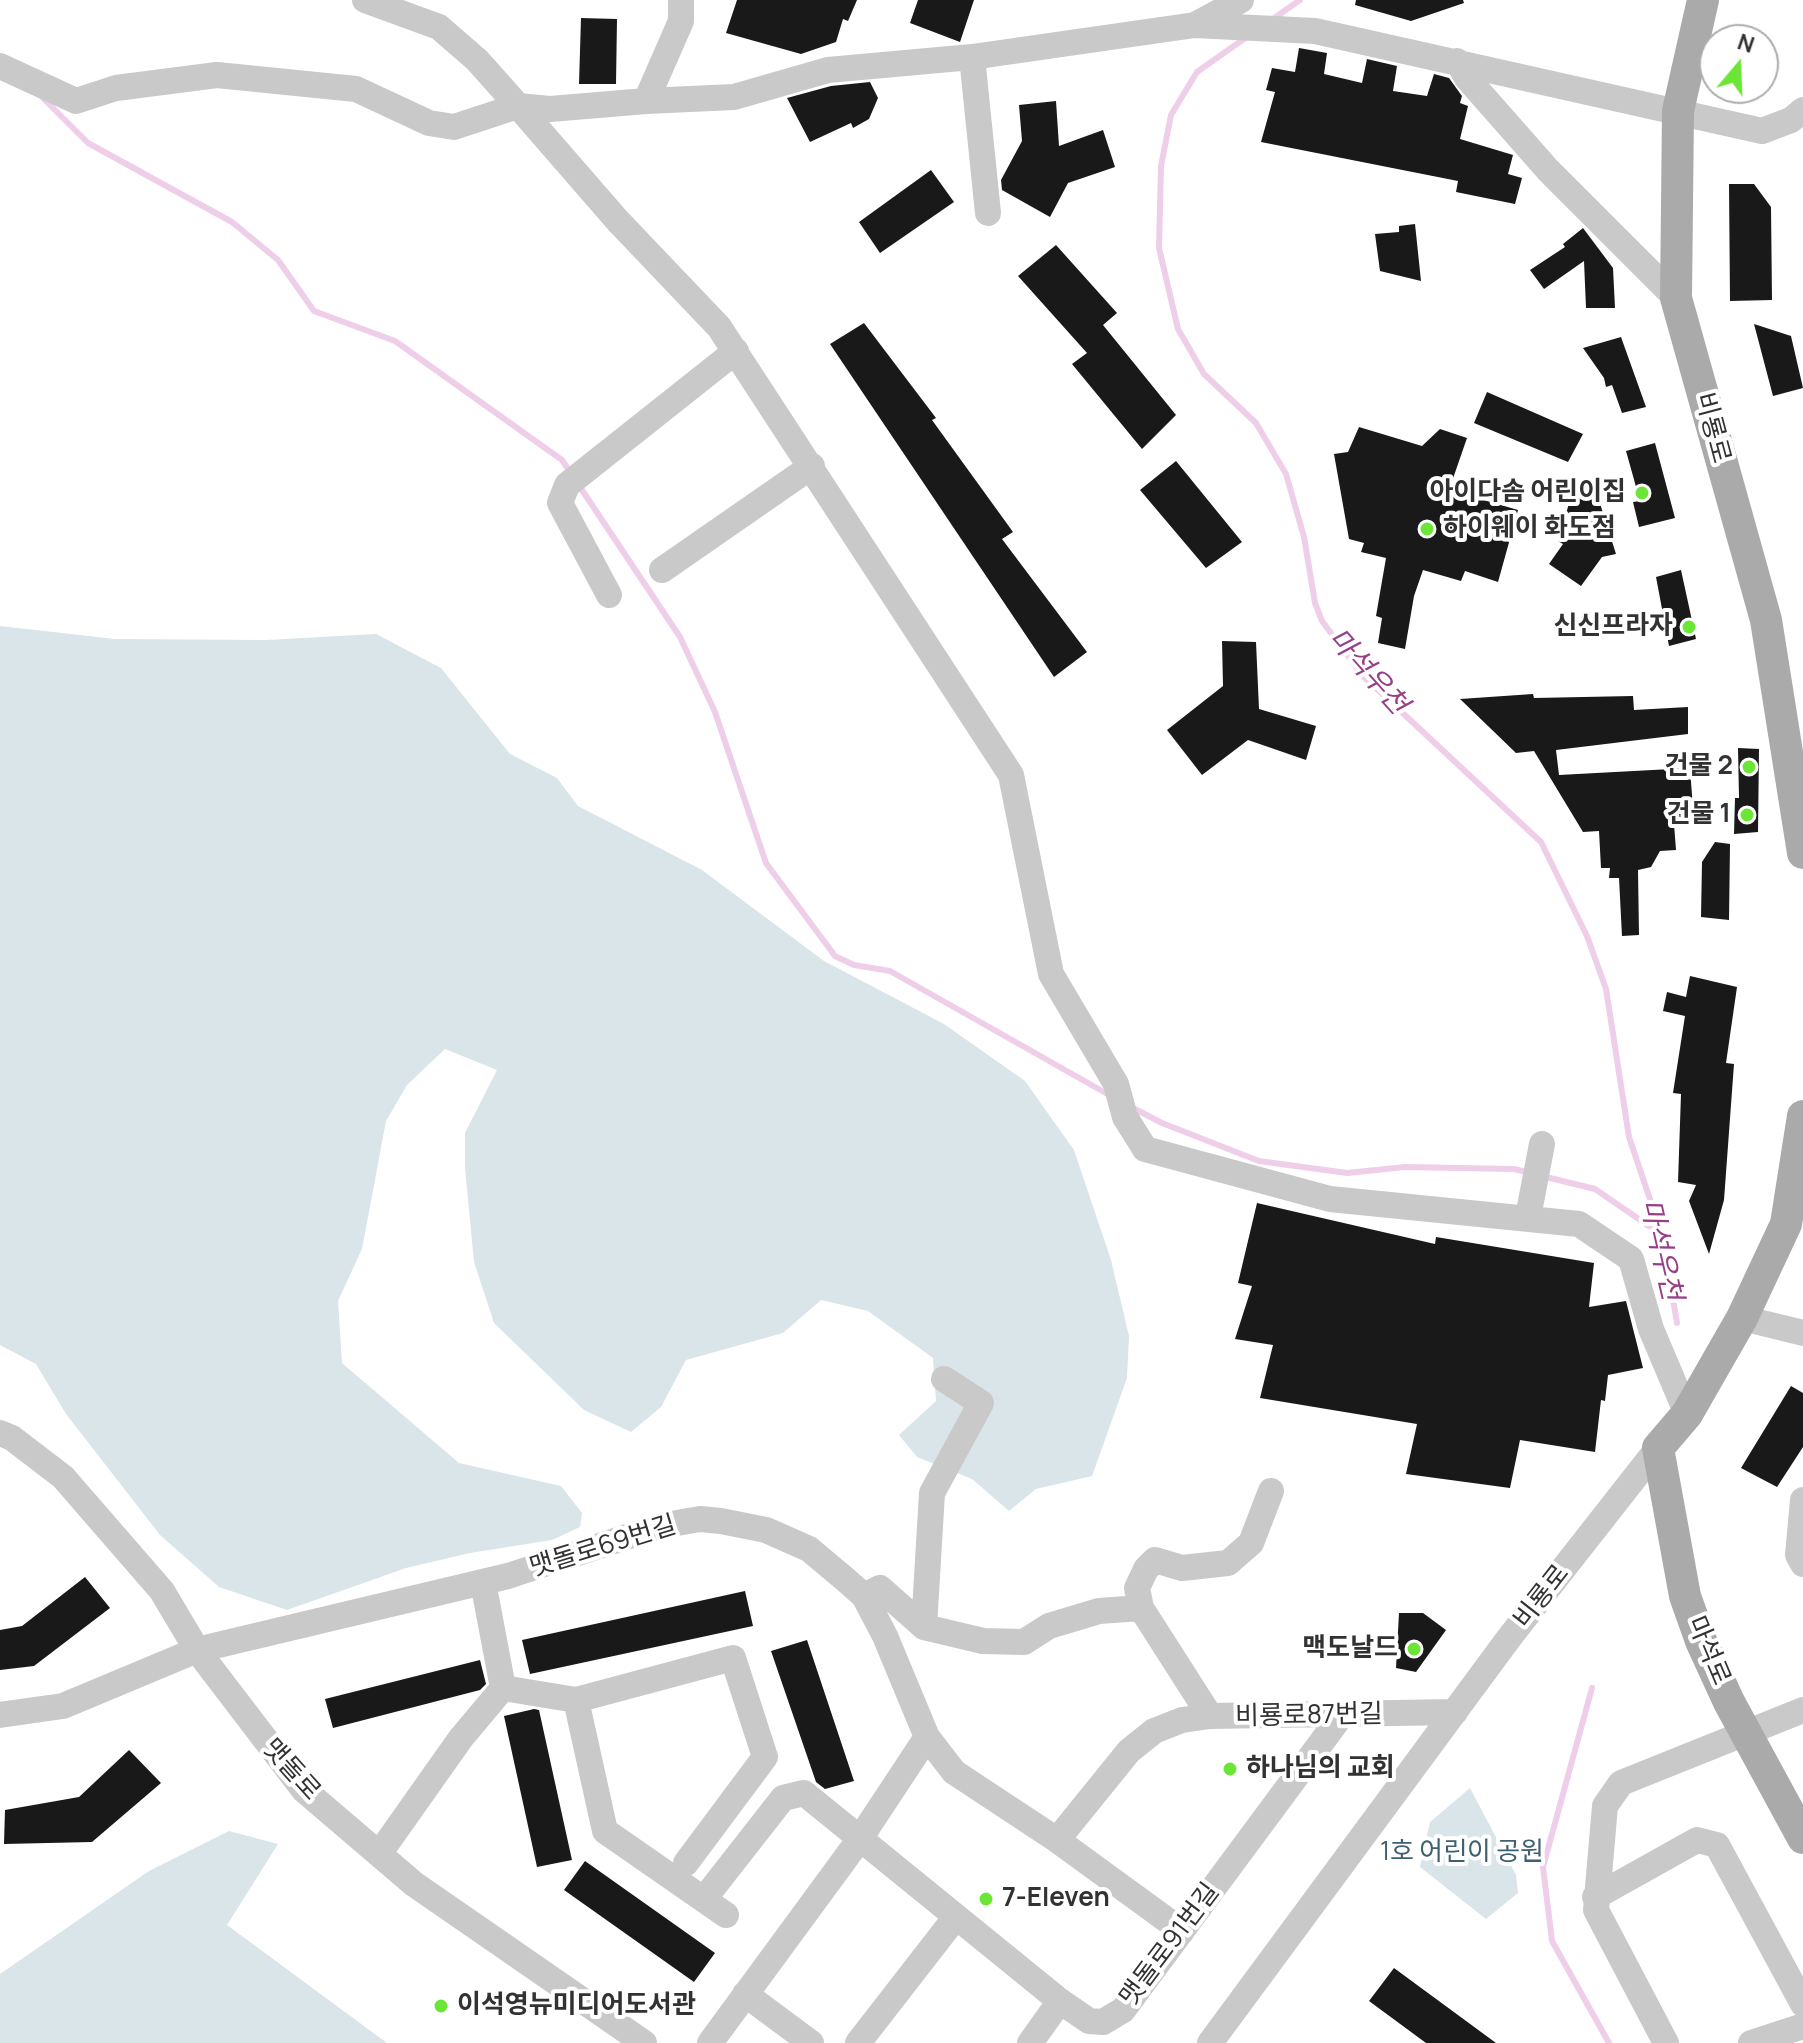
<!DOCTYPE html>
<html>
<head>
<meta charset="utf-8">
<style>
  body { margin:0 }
  #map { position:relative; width:1803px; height:2043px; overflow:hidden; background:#fff; font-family:Manrope,sans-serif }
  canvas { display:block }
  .north { position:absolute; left:1699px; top:24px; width:80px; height:80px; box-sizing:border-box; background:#fff; border:2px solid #adadad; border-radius:50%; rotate:19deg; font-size:22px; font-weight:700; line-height:32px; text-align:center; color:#323232 }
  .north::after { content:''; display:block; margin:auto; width:28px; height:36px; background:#6be637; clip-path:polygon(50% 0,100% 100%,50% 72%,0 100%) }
</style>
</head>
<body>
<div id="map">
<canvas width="1803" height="2043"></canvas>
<div class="north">N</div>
</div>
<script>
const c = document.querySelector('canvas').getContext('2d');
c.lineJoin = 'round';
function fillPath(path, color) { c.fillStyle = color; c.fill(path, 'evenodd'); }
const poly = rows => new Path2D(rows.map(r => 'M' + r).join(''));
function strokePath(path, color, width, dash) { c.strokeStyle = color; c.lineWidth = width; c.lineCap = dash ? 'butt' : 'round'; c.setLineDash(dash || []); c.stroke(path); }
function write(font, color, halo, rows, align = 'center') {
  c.font = font + ' Manrope,"Noto Sans KR",sans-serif'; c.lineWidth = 8; c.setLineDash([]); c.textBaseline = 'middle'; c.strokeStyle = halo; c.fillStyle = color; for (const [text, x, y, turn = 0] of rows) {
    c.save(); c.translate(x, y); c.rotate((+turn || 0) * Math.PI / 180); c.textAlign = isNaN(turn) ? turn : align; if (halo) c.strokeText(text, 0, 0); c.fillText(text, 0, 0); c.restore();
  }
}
fillPath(poly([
  [0,626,115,639,266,640,376,634,441,668,510,754,557,778,578,806,702,870,824,961,944,1024,1025,1081,1074,1150,1111,1260,1129,1336,1127,1378,1092,1476,1036,1489,1009,1511,972,1479,917,1457,899,1435,936,1401,933,1358,868,1311,821,1300,783,1333,686,1360,661,1407,631,1432,584,1410,494,1323,474,1262,465,1168,465,1133,497,1070,445,1049,407,1085,386,1121,362,1249,338,1301,342,1363,459,1463,561,1486,582,1513,580,1527,552,1540,470,1553,406,1568,287,1610,219,1587,160,1535,66,1414,36,1364,0,1345],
  [1470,1788,1516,1875,1518,1893,1486,1919,1420,1867,1430,1822],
  [229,1831,278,1844,227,1925,387,2043,0,2043,0,1974,149,1871]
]), '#dae5ea');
strokePath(poly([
  [1270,21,1300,0],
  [1248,36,1197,72,1171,115,1161,166,1159,248,1178,329,1204,374,1256,423,1286,474,1304,537,1315,603,1322,621,1363,676,1541,842,1587,936,1606,989,1629,1137,1662,1235,1677,1323],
  [42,97,88,143,232,222,278,260,314,311,395,341,562,460,572,475],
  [578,484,680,637,715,712,766,863,835,956,854,965,890,971,1111,1096],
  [1131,1107,1162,1123,1259,1161,1347,1173,1405,1167,1514,1169,1531,1173],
  [1542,1176,1595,1189,1662,1235],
  [1592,1688,1543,1867,1552,1941,1609,2043]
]), '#eecee8', 6);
fillPath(poly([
  [737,0,857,0,848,21,843,19,836,42,801,54,726,33],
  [918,0,974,0,960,42,910,23],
  [1356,0,1463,0,1464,3,1411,21,1355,5],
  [581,18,617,19,616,84,579,84],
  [1299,48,1327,53,1324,74,1362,83,1367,59,1397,66,1393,91,1427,96,1434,74,1449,78,1462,96,1460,103,1468,106,1460,139,1513,155,1508,174,1522,178,1515,204,1456,192,1458,181,1261,142,1275,92,1266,90,1272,68,1295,72],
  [870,82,878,98,869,119,853,128,851,123,810,142,787,98,831,86],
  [1056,101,1059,146,1103,130,1115,167,1068,183,1050,217,1002,190,1001,180,1022,141,1019,105],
  [931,170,954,202,880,253,859,222],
  [1729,184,1754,184,1771,207,1772,300,1730,301],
  [1415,224,1421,281,1380,271,1375,234,1399,232,1399,226],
  [1583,228,1613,268,1615,308,1586,308,1584,261,1544,289,1530,270,1565,247,1563,244],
  [1056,245,1117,313,1103,325,1176,415,1142,449,1072,364,1087,353,1018,276],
  [864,323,936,418,932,420,1013,532,1002,539,1087,652,1054,677,830,344],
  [1754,324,1791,336,1803,388,1773,396],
  [1621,337,1646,407,1622,413,1612,385,1606,387,1604,378,1583,348],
  [1487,392,1583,434,1568,462,1474,423],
  [1359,427,1422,446,1440,429,1467,438,1449,490,1518,510,1498,582,1465,571,1461,581,1423,570,1414,596,1405,649,1378,643,1382,618,1376,616,1386,558,1361,552,1364,543,1349,539,1334,454,1348,452],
  [1655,443,1675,518,1639,527,1633,502,1640,501,1626,451],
  [1176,461,1242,542,1206,568,1140,490],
  [1597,494,1616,554,1602,557,1581,586,1549,564,1563,544,1558,541,1570,500],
  [1681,570,1696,639,1669,646,1656,577],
  [1222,641,1256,642,1259,709,1316,726,1306,760,1248,740,1202,775,1167,730,1223,686],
  [1533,694,1534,698,1633,696,1634,710,1688,707,1688,734,1556,750,1559,775,1690,768,1694,822,1674,824,1676,850,1660,851,1651,867,1638,870,1639,935,1622,936,1619,878,1609,878,1610,868,1601,868,1599,831,1583,832,1534,751,1516,753,1460,699],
  [1738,748,1759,749,1758,832,1734,834,1735,798,1739,798],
  [1715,842,1730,844,1729,920,1701,917,1702,862],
  [1690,976,1737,987,1726,1063,1734,1064,1724,1200,1709,1254,1689,1201,1696,1185,1678,1182,1681,1094,1673,1093,1685,1016,1663,1011,1667,992,1686,997],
  [1257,1203,1435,1244,1436,1237,1594,1263,1589,1307,1626,1301,1643,1368,1608,1375,1605,1401,1601,1400,1595,1452,1520,1440,1510,1488,1406,1474,1417,1424,1260,1398,1273,1345,1235,1339,1252,1286,1238,1283],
  [1791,1386,1803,1393,1803,1447,1777,1487,1741,1468],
  [85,1577,110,1608,34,1666,0,1670,0,1630,22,1626],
  [745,1591,753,1626,530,1674,522,1640],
  [1399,1613,1423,1613,1446,1630,1416,1672,1396,1668],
  [807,1640,854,1781,825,1789,816,1782,771,1651],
  [480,1660,486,1684,480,1690,333,1728,325,1699],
  [534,1709,539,1710,572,1860,537,1867,504,1716],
  [129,1750,161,1783,92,1842,4,1844,5,1810,79,1797],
  [585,1861,715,1953,694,1982,564,1890],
  [1394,1968,1496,2043,1426,2043,1369,2001]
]), '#191919');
strokePath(poly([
  [681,0,681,21,646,101,550,109,518,106,617,220,719,327,1011,775,1051,974,1116,1084,1125,1117,1145,1149,1330,1199,1579,1224,1631,1259,1651,1329,1687,1414],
  [1195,25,1241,0],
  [972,57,988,213],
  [1457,61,1467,78,1548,170,1676,298],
  [0,66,76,101,116,88,217,75,356,89,429,123,454,127,518,106,477,60,439,27,365,0],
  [646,101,734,97,828,70,972,57,1195,25,1315,31,1762,131,1791,120,1803,110],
  [662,570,812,466],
  [609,595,560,503,567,485,736,351],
  [1528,1217,1542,1144],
  [1742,1318,1803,1333],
  [0,1433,12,1438,63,1477,162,1591,197,1650,304,1790,414,1884,644,2043],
  [1803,1500,1798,1555,1803,1564],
  [483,1582,503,1688],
  [864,1596,880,1588,924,1627,983,1641,1024,1642,1049,1626,1099,1611,1141,1608,1210,1716],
  [1141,1608,1137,1588,1146,1569,1155,1560,1182,1568,1228,1563,1251,1543,1271,1491],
  [924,1627,932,1493,981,1403,944,1379],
  [576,1700,605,1831,726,1915],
  [0,1715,63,1706,197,1650,508,1576,660,1526,700,1519,721,1521,766,1530,809,1549,846,1580,864,1596,885,1636,927,1737,954,1772,1057,1840,1182,1931],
  [1057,1840,1129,1751,1154,1731,1182,1720,1210,1716,1455,1712],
  [379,1854,461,1738,503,1688,576,1700,733,1658,765,1757,686,1863],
  [1595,1897,1697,1840,1717,1845,1803,2004],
  [704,1899,783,1798,804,1793,1060,2001,1089,2021,1103,2022,1123,2010,1341,1716],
  [745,1994,811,2043],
  [710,2043,859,1840,927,1737],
  [858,2043,955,1918],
  [1030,2043,1060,2001],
  [1210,2043,1509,1638,1658,1448],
  [1666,2043,1596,1910,1605,1806,1621,1783,1803,1710],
  [1751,2043,1803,2026]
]), '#c9c9c9', 26);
strokePath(poly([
  [1703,0,1678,111,1676,298,1766,620,1803,853],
  [1803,1116,1786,1224,1742,1318,1687,1414,1658,1448,1685,1596,1701,1641,1729,1702,1803,1838]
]), '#aaa', 32);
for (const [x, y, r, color] of [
  [1642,493,8,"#6be637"],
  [1427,529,8,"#6be637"],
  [1689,627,8,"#6be637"],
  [1749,767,8,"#6be637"],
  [1747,815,8,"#6be637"],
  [1414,1649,8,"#6be637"],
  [1230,1769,8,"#6be637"],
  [986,1899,8,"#6be637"],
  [441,2006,8,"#6be637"]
]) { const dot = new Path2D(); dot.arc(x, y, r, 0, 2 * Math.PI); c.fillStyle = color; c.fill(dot); strokePath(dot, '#fff', 3); }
write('26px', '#323232', '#fff', [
  ["비룡로",1712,428,75],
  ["맷돌로69번길",603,1547,-17],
  ["비룡로",1542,1597,-52],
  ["마석로",1708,1651,67],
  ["비룡로87번길",1309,1716,-1],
  ["맷돌로",291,1770,48],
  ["맷돌로91번길",1170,1945,-53]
]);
write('bold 26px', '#323232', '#fff', [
  ["아이다솜 어린이집",1626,493],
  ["하이웨이 화도점",1443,529,"left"],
  ["신신프라자",1673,627],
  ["건물 2",1733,767],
  ["건물 1",1731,815],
  ["맥도날드",1398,1649],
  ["하나님의 교회",1246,1769,"left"],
  ["7-Eleven",1002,1899,"left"],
  ["이석영뉴미디어도서관",457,2006,"left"]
], 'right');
write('26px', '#3e606f', '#fff', [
  ["1호 어린이 공원",1462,1853]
]);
write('italic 28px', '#963e88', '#fff', [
  ["마석우천",1367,672,48],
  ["마석우천",1660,1250,77]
]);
</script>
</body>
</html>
